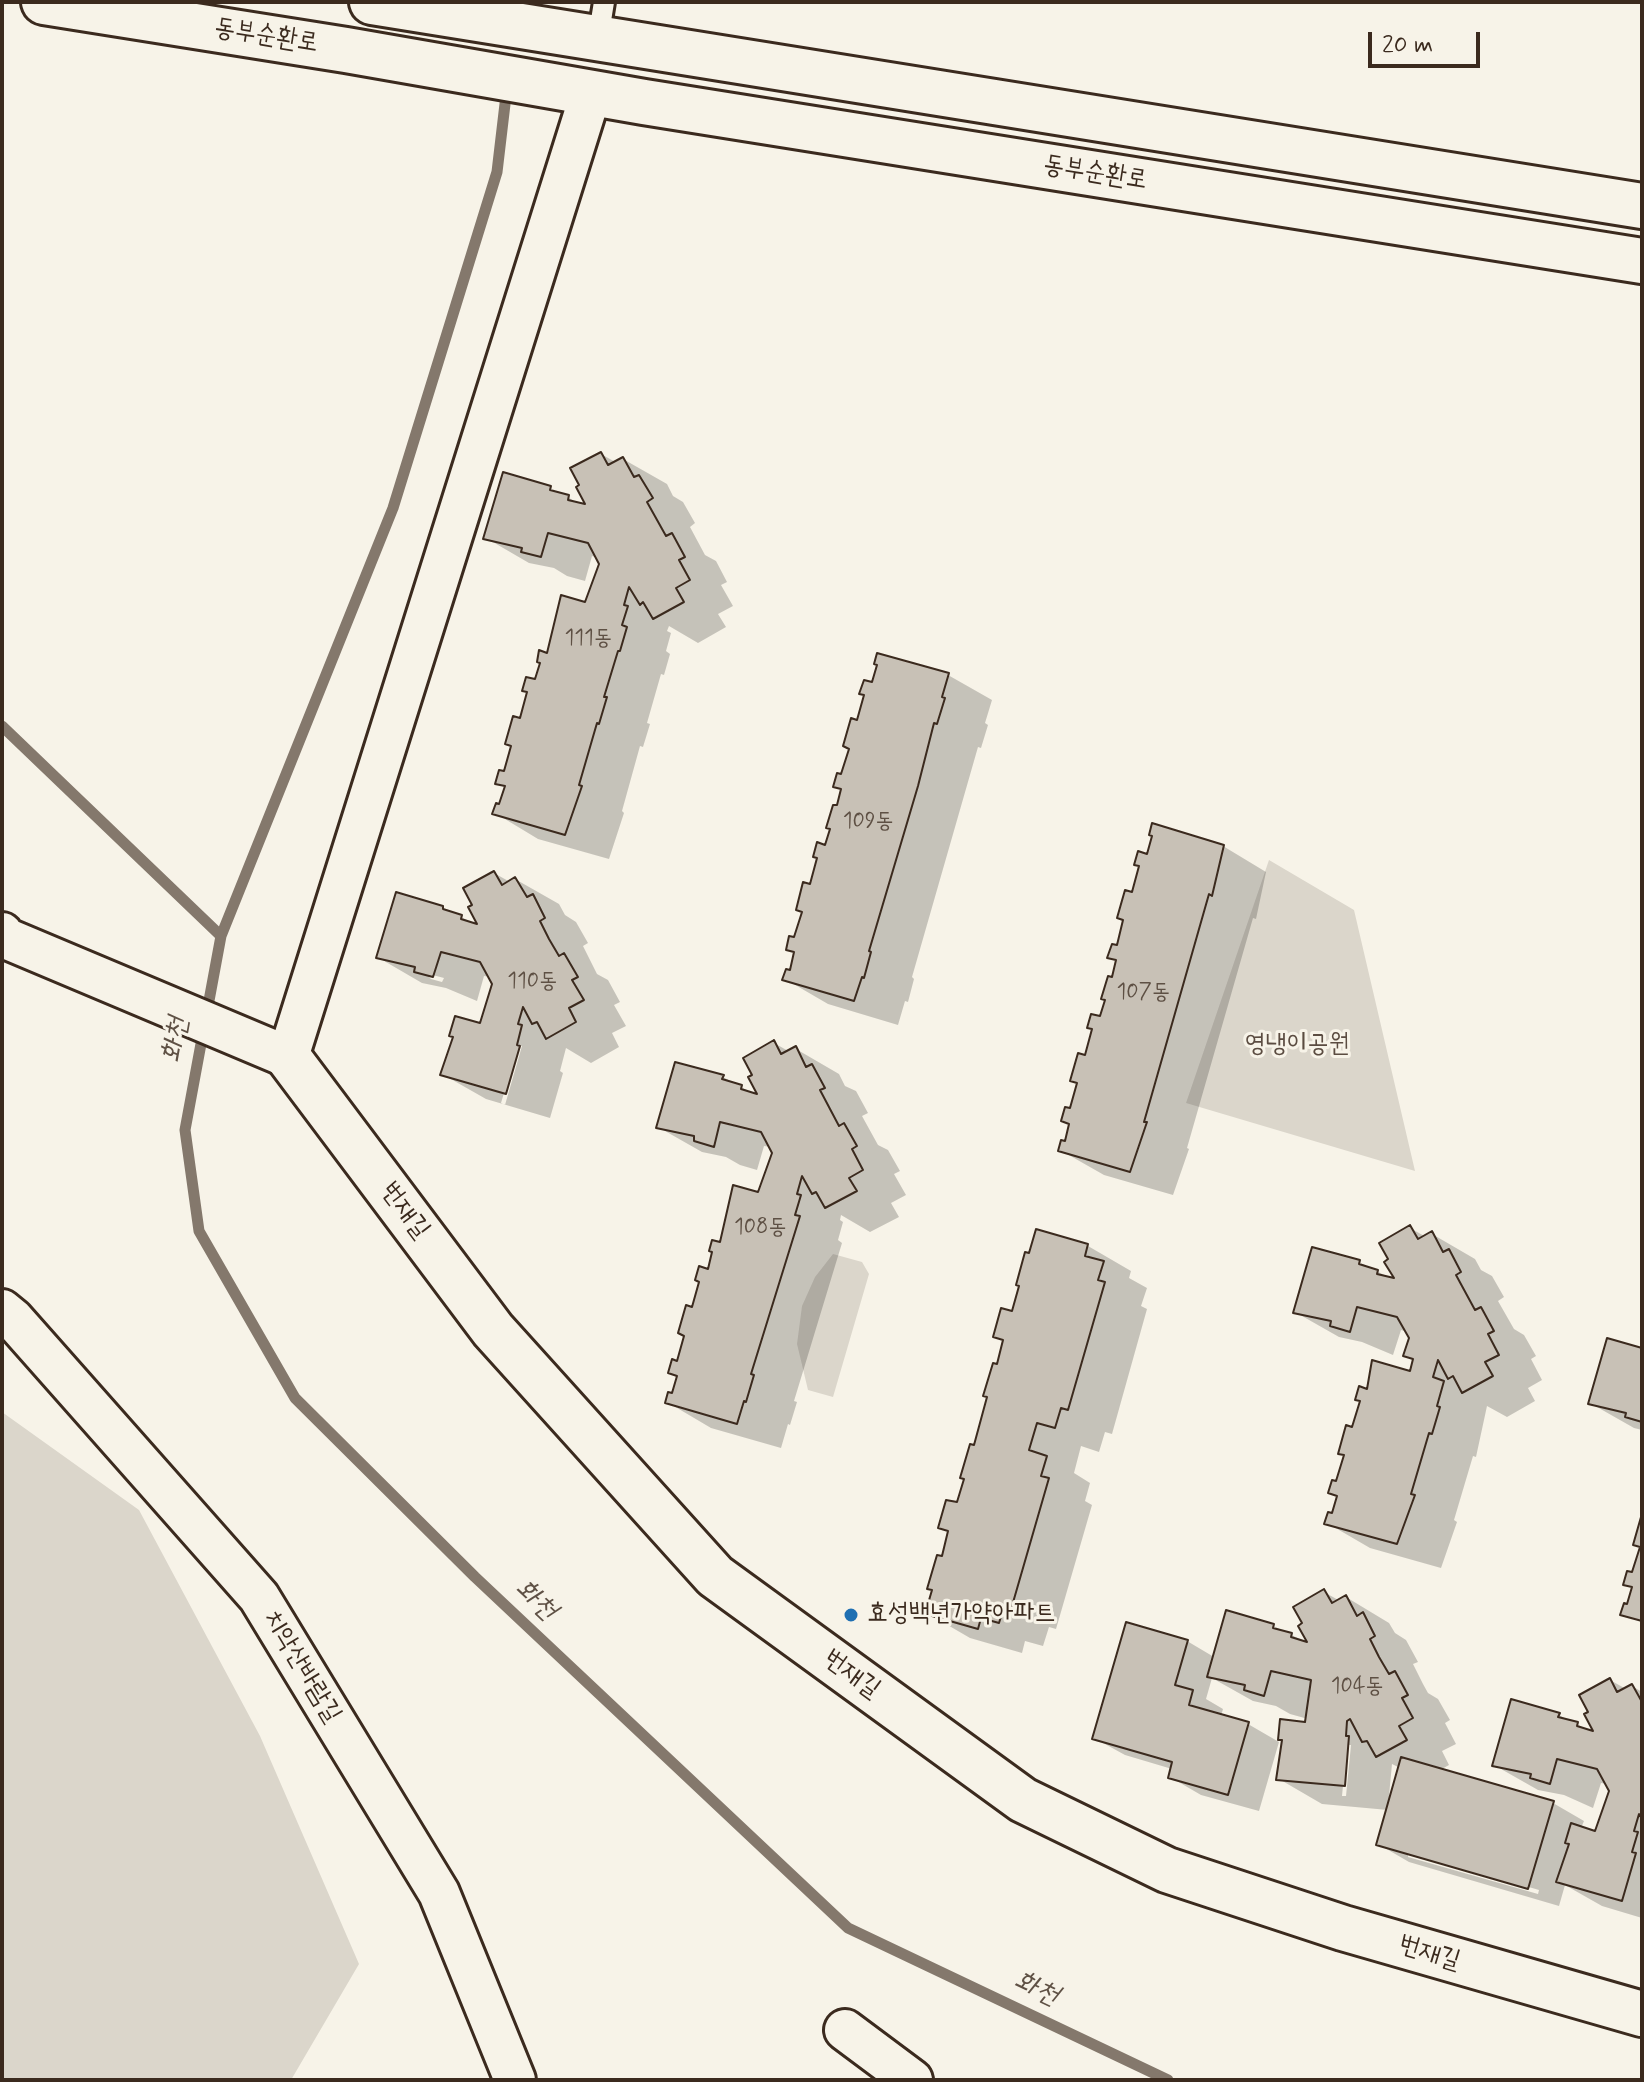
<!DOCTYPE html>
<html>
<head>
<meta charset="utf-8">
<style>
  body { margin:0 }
  #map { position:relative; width:1644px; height:2082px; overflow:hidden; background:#f7f3e8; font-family:Mynerve,sans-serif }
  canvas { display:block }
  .frame { position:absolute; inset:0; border:4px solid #3b2a1e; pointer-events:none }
  .scale { position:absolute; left:1368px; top:32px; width:112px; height:36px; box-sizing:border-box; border:4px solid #3b2a1e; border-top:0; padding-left:10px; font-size:24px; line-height:28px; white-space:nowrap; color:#3b2a1e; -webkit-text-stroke:6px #f7f3e8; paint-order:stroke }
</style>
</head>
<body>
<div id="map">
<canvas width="1644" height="2082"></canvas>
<div class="frame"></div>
<div class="scale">20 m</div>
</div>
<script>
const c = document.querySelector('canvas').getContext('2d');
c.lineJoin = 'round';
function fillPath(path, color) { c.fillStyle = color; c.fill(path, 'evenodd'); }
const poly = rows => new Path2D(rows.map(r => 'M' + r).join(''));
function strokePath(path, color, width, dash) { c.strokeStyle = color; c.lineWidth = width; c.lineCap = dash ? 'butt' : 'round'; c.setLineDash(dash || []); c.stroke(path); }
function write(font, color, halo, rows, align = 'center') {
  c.font = font + ' Mynerve,"Poor Story",sans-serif'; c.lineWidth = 6; c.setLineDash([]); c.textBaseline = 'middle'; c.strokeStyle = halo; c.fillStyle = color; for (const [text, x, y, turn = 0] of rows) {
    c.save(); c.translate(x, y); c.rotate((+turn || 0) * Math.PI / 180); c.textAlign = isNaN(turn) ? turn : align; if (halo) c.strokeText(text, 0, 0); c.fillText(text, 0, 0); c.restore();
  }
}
fillPath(poly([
  [1269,860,1354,910,1415,1171,1186,1103],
  [833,1254,862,1262,869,1274,833,1397,808,1390,797,1344,802,1306,815,1277],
  [2,1412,139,1510,260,1736,359,1964,291,2080,2,2080]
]), '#dbd6cb');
fillPath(poly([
  [601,454,617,463,623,459,667,484,673,496,683,502,695,523,690,527,705,555,716,561,727,582,721,585,733,606,718,614,726,627,698,643,669,626,667,631,671,633,666,651,670,654,664,675,661,674,647,723,650,724,643,747,640,746,622,811,624,813,609,859,538,839,495,813,501,806,506,788,498,783,506,774,536,682,549,655,586,605,601,564,598,558,592,556,585,581,567,576,554,568,529,563,486,538,550,488,590,509],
  [948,675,992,700,985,723,988,725,981,748,978,747,912,977,914,979,908,1002,905,1001,898,1025,828,1004,785,979,791,972,796,953,788,949,796,939,811,886,827,848,843,790,835,786,843,777,858,723,874,685],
  [1223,846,1266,872,1256,919,1253,918,1187,1148,1189,1149,1173,1195,1104,1175,1060,1150,1066,1143,1071,1111,1079,1084,1072,1080,1086,1057,1101,1019,1118,962,1110,957,1118,947,1133,894,1148,856],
  [494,873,510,882,515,879,559,904,565,915,576,922,588,943,583,946,597,974,608,980,620,1002,614,1005,626,1026,612,1033,619,1047,591,1063,566,1048,560,1071,563,1073,550,1118,486,1099,442,1074,481,1026,494,984,491,977,484,976,477,1001,446,988,422,983,379,958,443,908,481,927],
  [425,973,444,978,442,982,431,979],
  [518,1046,522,1046,505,1105,501,1103],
  [774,1043,790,1052,796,1049,839,1074,845,1086,856,1091,868,1113,862,1116,878,1145,888,1150,900,1171,894,1174,906,1195,891,1203,899,1217,870,1232,841,1215,840,1220,843,1222,838,1240,842,1243,794,1401,797,1402,790,1425,788,1424,781,1448,711,1428,667,1402,673,1395,678,1377,678,1363,693,1310,709,1271,722,1244,759,1194,774,1153,771,1147,764,1146,757,1170,740,1165,726,1157,702,1152,658,1127,723,1077,761,1098],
  [1410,1228,1426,1237,1432,1234,1475,1259,1481,1270,1492,1276,1504,1297,1498,1301,1514,1329,1524,1335,1536,1356,1531,1359,1542,1380,1528,1388,1535,1401,1507,1417,1487,1406,1476,1457,1473,1456,1454,1520,1457,1522,1441,1568,1370,1548,1327,1523,1333,1516,1338,1497,1330,1492,1338,1483,1346,1456,1340,1453,1354,1430,1362,1402,1357,1399,1369,1391,1411,1374,1415,1360,1411,1337,1408,1332,1401,1330,1393,1355,1362,1342,1339,1337,1295,1312,1359,1262,1398,1282],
  [1037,1231,1088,1246,1131,1271,1129,1278,1147,1288,1141,1306,1147,1309,1112,1434,1105,1432,1099,1452,1081,1446,1074,1473,1090,1483,1085,1501,1092,1505,1056,1629,1049,1627,1043,1646,1025,1641,1022,1653,970,1638,927,1613,950,1533,941,1527,958,1505,1005,1342,996,1336,1013,1314],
  [1642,1350,1642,1430,1634,1428,1590,1403],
  [1324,1592,1340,1601,1346,1597,1389,1623,1395,1633,1406,1640,1418,1662,1413,1664,1423,1684,1428,1693,1438,1699,1450,1720,1445,1723,1456,1744,1442,1751,1449,1765,1440,1770,1553,1803,1584,1821,1581,1828,1597,1833,1611,1791,1607,1784,1601,1783,1593,1808,1564,1795,1538,1790,1494,1765,1559,1715,1599,1736,1610,1680,1626,1689,1632,1686,1642,1692,1642,1918,1602,1906,1565,1885,1559,1906,1409,1862,1378,1844,1388,1810,1322,1804,1279,1779,1284,1741,1280,1739,1307,1724,1308,1719,1290,1714,1276,1706,1253,1701,1212,1678,1206,1699,1223,1709,1221,1716,1248,1724,1279,1742,1259,1811,1201,1795,1170,1777,1172,1769,1125,1755,1094,1738,1187,1641,1214,1657,1273,1626,1312,1645],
  [1347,1745,1351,1745,1346,1796,1342,1796],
  [1392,1764,1400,1768,1392,1796,1389,1796],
  [1408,1852,1539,1890,1538,1894,1408,1857]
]), '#0003');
strokePath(poly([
  [507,87,497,172,393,508,221,936,185,1130,199,1231,295,1398,475,1577,848,1928,1168,2080],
  [2,726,221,936]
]), '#84786c', 11);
const building = poly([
  [601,452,608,465,623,457,634,477,639,475,653,498,647,502,666,536,672,533,685,557,679,560,690,580,676,588,684,602,653,619,643,602,640,605,629,587,624,605,628,606,622,625,627,627,620,651,618,651,604,697,607,697,599,724,597,723,579,785,582,786,565,835,492,814,496,803,499,804,505,786,495,784,499,770,504,771,511,746,505,744,513,716,520,718,527,692,522,691,526,677,535,679,540,663,537,662,539,650,547,653,561,595,585,602,599,564,588,543,548,533,541,557,521,552,522,548,483,539,503,472,551,486,550,490,569,495,568,500,585,504,576,487,579,485,570,468,601,452],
  [877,653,949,673,942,697,945,698,937,724,934,723,918,786,869,951,871,952,864,978,862,977,854,1001,782,980,786,969,790,970,794,952,786,950,789,936,794,937,802,912,796,910,803,882,810,884,817,858,813,857,817,842,825,845,830,829,826,828,833,805,837,805,841,789,833,787,837,773,841,774,849,749,843,746,851,718,857,720,864,695,859,694,864,680,872,682,877,665,874,664,877,653],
  [1152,823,1224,845,1212,896,1209,894,1144,1122,1147,1122,1130,1172,1058,1151,1061,1140,1065,1141,1069,1124,1061,1121,1065,1107,1070,1108,1077,1083,1070,1081,1078,1053,1085,1055,1092,1029,1087,1028,1091,1014,1100,1016,1105,1000,1101,999,1108,976,1112,977,1116,960,1107,958,1112,944,1117,945,1123,920,1117,918,1125,890,1132,892,1139,866,1134,865,1138,851,1147,854,1152,836,1149,835,1152,823],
  [494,871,502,885,515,877,527,897,533,894,545,918,540,921,549,939,559,956,564,953,578,977,572,980,584,1000,569,1008,576,1022,546,1039,537,1022,532,1024,523,1007,518,1024,522,1025,517,1045,520,1046,506,1094,440,1075,453,1037,449,1036,455,1016,480,1023,492,984,480,962,441,952,433,977,414,972,415,967,376,958,396,892,443,906,443,909,462,915,461,919,477,924,468,907,472,905,463,888,494,871],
  [774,1040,781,1054,796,1046,806,1067,812,1064,825,1088,820,1090,839,1126,844,1123,857,1146,852,1149,863,1170,849,1178,857,1191,825,1208,816,1192,812,1194,802,1176,797,1194,801,1195,795,1215,800,1216,751,1374,754,1375,746,1402,744,1401,737,1424,665,1403,668,1392,672,1393,677,1376,668,1373,672,1359,677,1361,684,1336,678,1333,686,1305,692,1307,699,1282,695,1280,699,1266,708,1269,712,1252,709,1251,712,1240,720,1242,733,1185,758,1192,772,1153,761,1132,720,1122,714,1147,694,1141,694,1136,656,1128,675,1062,724,1075,722,1079,742,1085,741,1089,757,1094,748,1077,752,1075,743,1058,774,1040],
  [1410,1225,1418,1239,1432,1231,1443,1252,1449,1249,1461,1272,1456,1275,1475,1310,1481,1307,1494,1331,1488,1334,1499,1355,1485,1362,1493,1376,1462,1393,1453,1376,1448,1379,1438,1360,1433,1377,1444,1381,1437,1406,1440,1407,1432,1434,1429,1433,1411,1494,1415,1495,1397,1544,1324,1524,1328,1512,1332,1513,1337,1496,1328,1493,1332,1480,1336,1481,1344,1455,1338,1454,1346,1425,1352,1427,1360,1401,1355,1400,1359,1386,1367,1389,1372,1360,1410,1371,1413,1359,1403,1356,1409,1338,1397,1317,1357,1307,1350,1332,1330,1326,1331,1321,1293,1313,1312,1247,1360,1260,1359,1264,1378,1270,1377,1274,1394,1278,1384,1262,1388,1259,1379,1243,1410,1225],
  [1036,1229,1088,1244,1085,1256,1104,1261,1098,1280,1105,1282,1068,1410,1061,1408,1055,1428,1037,1423,1029,1450,1047,1456,1041,1476,1049,1478,1012,1606,1005,1604,999,1623,981,1618,978,1629,925,1614,932,1590,927,1589,937,1555,942,1556,948,1531,938,1528,946,1500,957,1502,964,1479,960,1478,970,1444,974,1445,987,1397,983,1396,993,1363,997,1364,1003,1340,993,1337,1001,1308,1012,1311,1019,1286,1016,1285,1025,1252,1029,1253,1036,1229],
  [1607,1338,1642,1348,1642,1422,1625,1417,1626,1413,1588,1404,1607,1338],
  [1641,1517,1642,1517,1642,1621,1620,1615,1624,1603,1627,1604,1632,1587,1623,1585,1627,1571,1632,1572,1640,1547,1633,1545,1641,1517],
  [1324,1589,1332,1603,1346,1595,1357,1616,1363,1612,1375,1636,1370,1639,1379,1657,1389,1674,1395,1671,1408,1695,1402,1698,1413,1718,1399,1726,1407,1740,1376,1757,1367,1741,1362,1742,1350,1719,1347,1721,1346,1736,1349,1736,1345,1786,1276,1780,1282,1740,1278,1740,1280,1719,1305,1722,1311,1680,1271,1671,1264,1696,1244,1690,1245,1685,1207,1677,1226,1610,1274,1624,1273,1628,1292,1633,1291,1637,1307,1642,1298,1626,1302,1623,1293,1607,1324,1589],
  [1126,1622,1188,1640,1175,1685,1193,1690,1189,1705,1249,1722,1228,1795,1168,1778,1172,1762,1092,1739,1126,1622],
  [1610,1678,1617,1692,1632,1684,1642,1702,1642,1819,1639,1814,1634,1831,1638,1832,1632,1852,1636,1853,1622,1901,1556,1882,1569,1844,1565,1843,1571,1823,1595,1831,1609,1791,1597,1769,1557,1759,1550,1784,1530,1778,1531,1774,1492,1766,1511,1699,1560,1713,1558,1717,1578,1722,1577,1726,1593,1731,1584,1714,1588,1712,1579,1695,1610,1678],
  [1401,1757,1554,1801,1528,1889,1376,1845,1401,1757]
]);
fillPath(building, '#c8c1b6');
strokePath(building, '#3b2a1e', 2);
const lane = poly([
  [598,39,604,2]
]);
const street = poly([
  [2,933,5,938,288,1057,591,93],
  [2,1310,13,1319,259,1597,439,1893,515,2080],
  [845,2030,912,2080]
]);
const secondary = poly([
  [44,2,346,50,644,102,1642,261],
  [372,2,1642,206],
  [288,1057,493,1330,715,1576,1023,1800,1167,1870,1343,1928,1642,2014]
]);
strokePath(lane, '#3b2a1e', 26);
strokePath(street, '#3b2a1e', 46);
strokePath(secondary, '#3b2a1e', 50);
strokePath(lane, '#f7f3e8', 20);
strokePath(street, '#f7f3e8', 40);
strokePath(secondary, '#f7f3e8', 44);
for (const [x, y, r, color] of [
  [851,1615,8,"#1f6fb2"]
]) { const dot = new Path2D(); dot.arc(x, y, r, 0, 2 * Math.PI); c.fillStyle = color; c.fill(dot); strokePath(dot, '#f7f3e8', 3); }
write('22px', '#5e5044', null, [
  ["111동",588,639],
  ["109동",868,822],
  ["110동",532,982],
  ["107동",1143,993],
  ["108동",760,1228],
  ["104동",1357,1687]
]);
write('26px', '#3b2a1e', '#f7f3e8', [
  ["동부순환로",266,37,9],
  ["동부순환로",1095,174,9],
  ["번재길",404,1211,53],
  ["치악산바람길",301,1667,59],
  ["번재길",851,1675,36],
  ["번재길",1429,1954,17]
]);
write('26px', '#5b4c41', '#f7f3e8', [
  ["영냉이공원",1297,1046]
]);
write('26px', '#3b2a1e', '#f7f3e8', [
  ["효성백년가약아파트",867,1615]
], 'left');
write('italic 28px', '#5f5145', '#f7f3e8', [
  ["화천",177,1040,-80],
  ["화천",535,1601,43],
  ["화천",1036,1990,25]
]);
</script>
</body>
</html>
